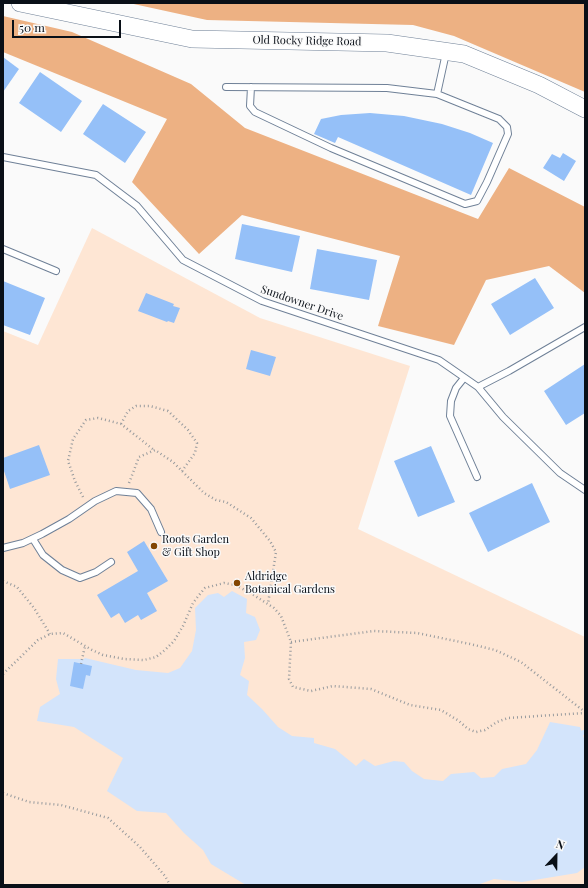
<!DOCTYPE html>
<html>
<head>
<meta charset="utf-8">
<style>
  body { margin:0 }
  #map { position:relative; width:588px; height:888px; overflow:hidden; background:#fafafa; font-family:"Playfair Display",serif }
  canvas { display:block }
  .frame { position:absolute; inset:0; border:4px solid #090f17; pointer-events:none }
  .north { position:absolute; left:536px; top:836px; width:40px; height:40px; -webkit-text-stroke:3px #fafafa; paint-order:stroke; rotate:22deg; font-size:11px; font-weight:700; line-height:16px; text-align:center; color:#090f17 }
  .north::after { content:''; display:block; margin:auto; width:14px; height:18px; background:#090f17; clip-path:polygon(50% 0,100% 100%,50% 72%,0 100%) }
  .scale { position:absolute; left:12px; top:20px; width:109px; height:18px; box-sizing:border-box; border:2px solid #090f17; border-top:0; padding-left:5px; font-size:12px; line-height:14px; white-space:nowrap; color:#090f17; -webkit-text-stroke:3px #fafafa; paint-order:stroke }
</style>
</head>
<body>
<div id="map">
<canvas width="588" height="888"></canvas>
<div class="frame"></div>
<div class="north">N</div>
<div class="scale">50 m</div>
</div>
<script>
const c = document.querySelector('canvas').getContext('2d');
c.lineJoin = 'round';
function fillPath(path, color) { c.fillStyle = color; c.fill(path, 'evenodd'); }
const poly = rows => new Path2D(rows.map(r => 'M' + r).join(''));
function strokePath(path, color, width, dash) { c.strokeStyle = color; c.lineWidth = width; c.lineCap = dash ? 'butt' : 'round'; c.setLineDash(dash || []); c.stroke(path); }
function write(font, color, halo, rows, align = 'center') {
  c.font = font + ' "Playfair Display",serif'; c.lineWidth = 3; c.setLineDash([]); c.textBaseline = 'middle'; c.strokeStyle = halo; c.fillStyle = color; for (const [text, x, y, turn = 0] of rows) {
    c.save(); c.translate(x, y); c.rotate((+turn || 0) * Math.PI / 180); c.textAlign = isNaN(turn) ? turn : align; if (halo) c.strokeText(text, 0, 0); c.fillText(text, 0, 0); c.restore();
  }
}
fillPath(poly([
  [92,228,260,318,410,366,358,529,585,637,585,885,3,885,3,331,38,345]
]), '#fee6d4');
fillPath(poly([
  [129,3,585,3,585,92,454,36,413,25,207,20],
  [3,16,72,32,191,84,245,128,478,219,509,168,585,207,585,293,549,266,486,280,454,345,378,326,400,256,242,215,199,254,132,182,167,119,3,52]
]), '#edb183');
fillPath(poly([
  [232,591,247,599,246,613,255,617,260,630,256,640,244,642,245,658,240,675,249,681,247,695,262,709,278,727,292,736,314,738,314,743,335,749,356,766,364,759,375,766,394,761,404,762,412,771,424,779,443,781,451,774,474,772,481,778,494,777,502,769,526,764,537,750,550,722,580,727,585,741,585,867,577,873,522,882,494,879,480,884,246,885,211,864,203,850,184,833,166,813,137,811,107,791,123,758,74,727,37,721,40,707,60,694,56,679,58,659,84,659,85,658,136,670,168,673,180,668,192,651,196,630,195,608,208,595,218,593,224,597]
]), '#d3e4fb');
strokePath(poly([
  [582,733,585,732]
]), '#d3e4fb', 4.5);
fillPath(poly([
  [3,57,19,69,3,92],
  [40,72,82,101,61,132,19,103],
  [103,104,146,132,125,163,83,134],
  [370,113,404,116,442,124,470,133,493,143,471,195,338,137,335,143,314,134,321,119,341,115],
  [563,153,576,161,564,181,543,168,552,154,560,158],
  [242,224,300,236,292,272,235,259],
  [317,249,377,260,369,300,310,289],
  [535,278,554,308,510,335,491,304],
  [3,281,45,298,30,335,3,325],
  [146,293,174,304,173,306,180,308,174,323,168,321,167,322,138,311],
  [251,350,276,357,270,376,246,369],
  [585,364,585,413,566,425,544,391],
  [39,445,50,475,10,489,3,468,3,458],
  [431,446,455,502,418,517,394,461],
  [532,483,550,522,488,552,469,513],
  [144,541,168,581,147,593,157,611,141,620,138,615,125,623,119,613,111,618,97,595,138,571,127,552],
  [74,662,92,666,90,676,86,675,83,689,70,686]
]), '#95c0f8');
const lane = poly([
  [226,87,387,88,437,94,446,53],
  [251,87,250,106,255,112,331,148,465,204,477,201,487,182,508,134,507,127,499,119,437,94],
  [3,157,96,175,137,206,183,260,262,301,439,360,478,387,503,417,560,473,585,490],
  [3,249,56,271],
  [464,378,456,388,451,401,450,416,477,477],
  [478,387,509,371,585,327],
  [33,539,43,555,62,570,80,578,96,572,111,562],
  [3,548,23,543,42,534,69,519,95,501,116,491,137,493,151,509,161,532]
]);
const secondary = poly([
  [20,3,192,39,387,43,464,54,539,85,585,109]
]);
strokePath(lane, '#6f8097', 8);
strokePath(secondary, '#6f8097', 18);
strokePath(poly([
  [121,424,128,411,136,406,150,406,168,411,188,430,197,443,195,453,182,471],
  [129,483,139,457,155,450,173,462,204,493,216,500,226,502,251,518,270,541,276,552,268,604],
  [83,497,75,481,68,461,73,439,86,420,98,418,121,424,154,450],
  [3,581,17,587,34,608,50,634],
  [291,642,374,631,417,633,470,644,495,650,521,662,585,712],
  [81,664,85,646],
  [3,674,38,640,50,634,63,633,92,650,103,655,124,659,144,660,156,657,165,650,174,641,183,626,193,603,199,595,205,588,224,583,235,585,249,592,274,608,281,616,291,642,289,679,293,687,311,691,333,686,371,689,410,705,441,710,459,721,468,729,476,732,485,730,497,722,508,718,585,713],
  [3,793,29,802,61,805,108,818,140,847,165,876,170,885]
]), '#989b9e', 2.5, [1, 3]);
strokePath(lane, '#fff', 6);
strokePath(secondary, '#fff', 17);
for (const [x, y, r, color] of [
  [154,546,4,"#834602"],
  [237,583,4,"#834602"]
]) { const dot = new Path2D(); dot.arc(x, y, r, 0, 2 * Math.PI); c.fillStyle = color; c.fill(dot); strokePath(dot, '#fafafa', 1.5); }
write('11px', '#090f17', '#fafafa', [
  ["Old Rocky Ridge Road",307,41,1],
  ["Sundowner Drive",302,303,19]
]);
write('11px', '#090f17', '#fafafa', [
  ["Roots Garden",162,540],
  ["& Gift Shop",162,553],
  ["Aldridge",245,577],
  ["Botanical Gardens",245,590]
], 'left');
</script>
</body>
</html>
